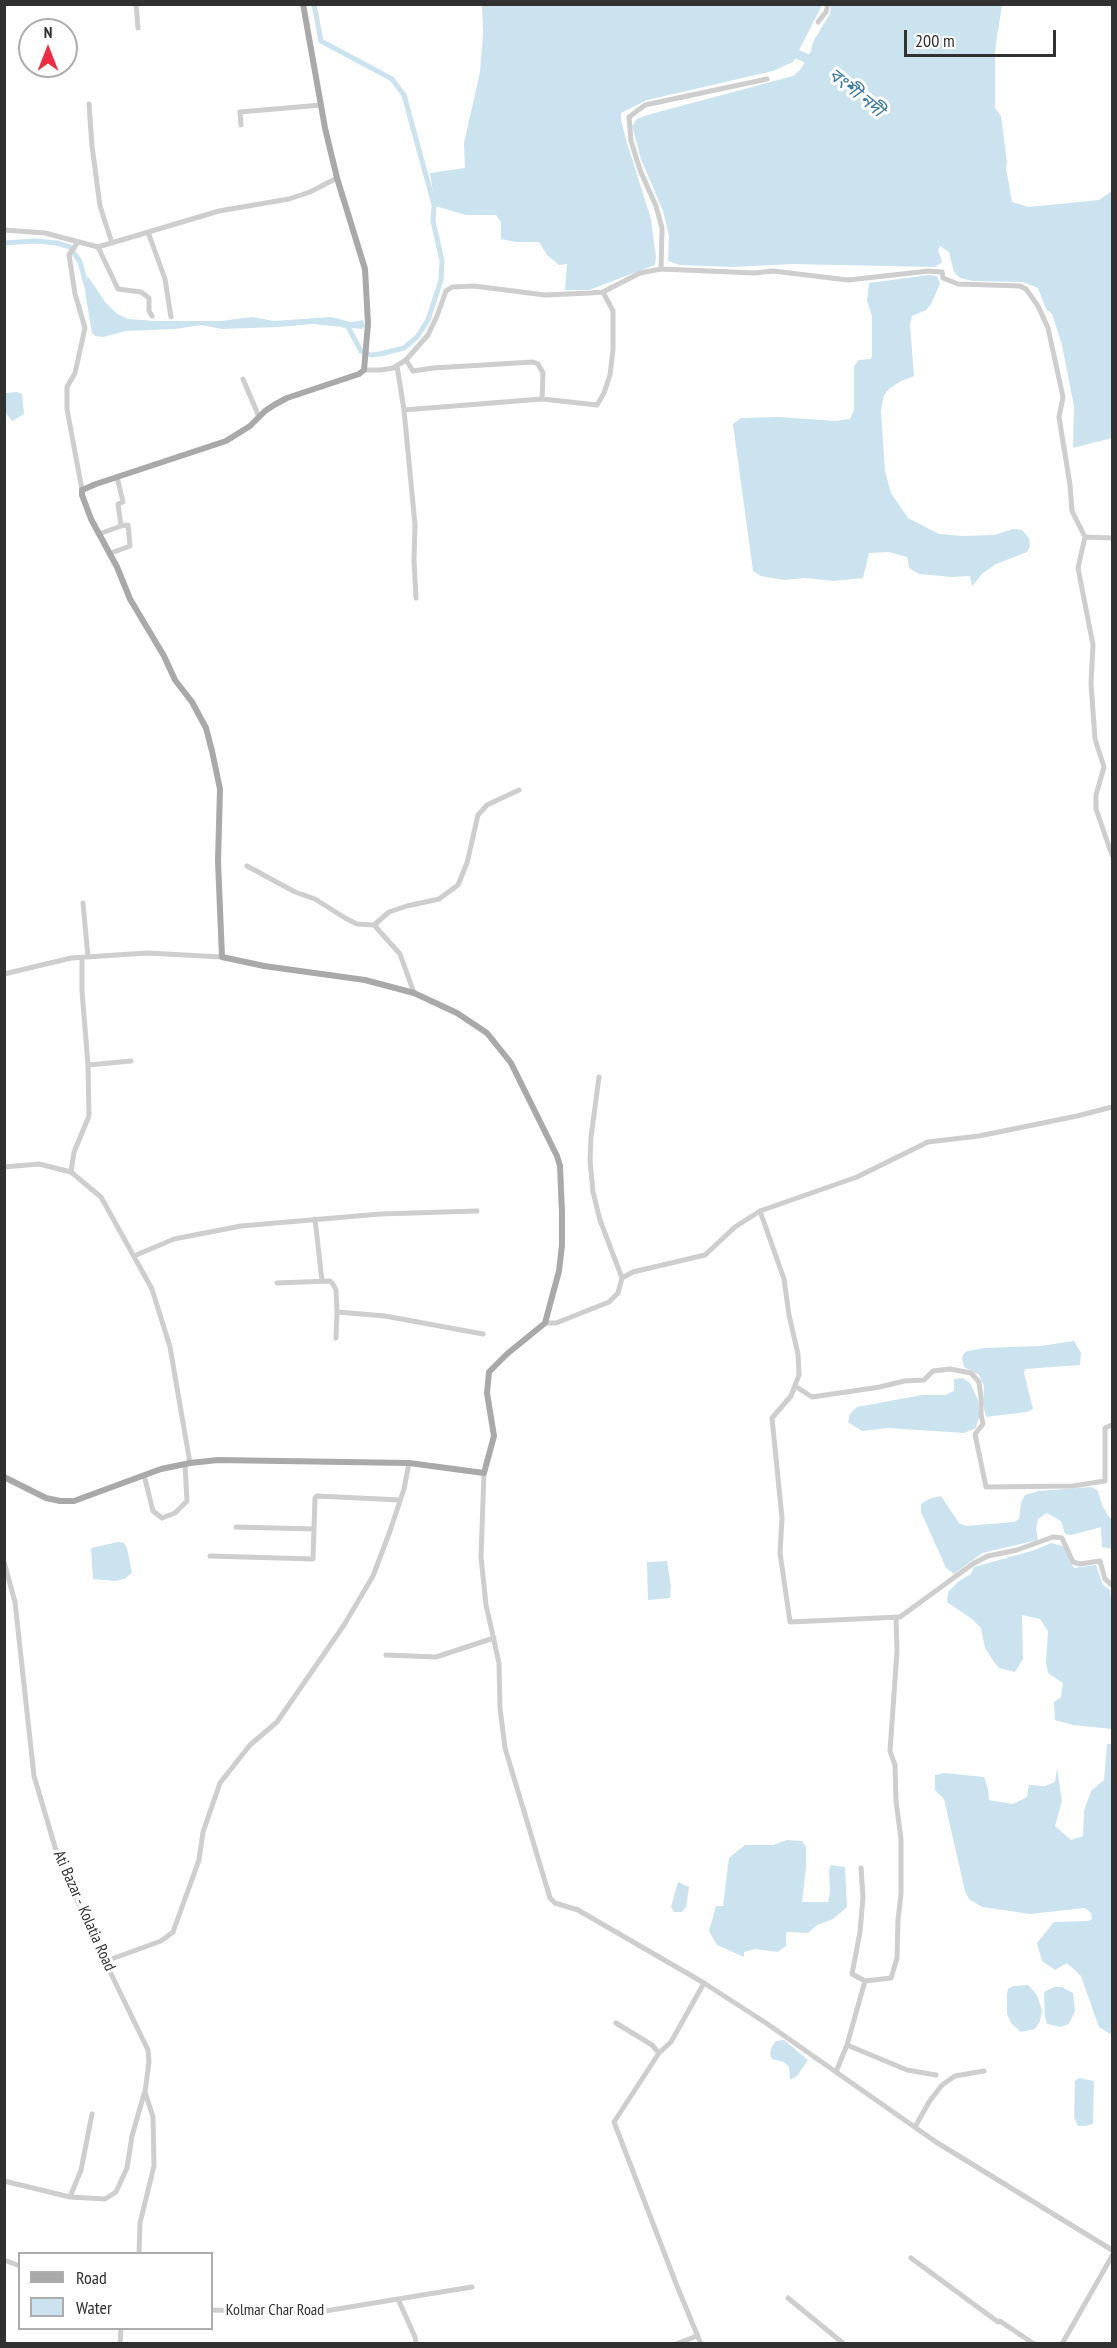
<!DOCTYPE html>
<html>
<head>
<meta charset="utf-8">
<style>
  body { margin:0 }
  #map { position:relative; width:1117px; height:2348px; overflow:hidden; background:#fff; font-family:"PT Sans Narrow",sans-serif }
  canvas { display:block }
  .frame { position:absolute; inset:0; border:6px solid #313131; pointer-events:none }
  .legend { position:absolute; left:18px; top:2252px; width:195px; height:78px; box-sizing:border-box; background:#fff; border:2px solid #adadad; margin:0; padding:8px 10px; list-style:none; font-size:18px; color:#313131 }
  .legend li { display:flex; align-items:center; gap:12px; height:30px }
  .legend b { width:30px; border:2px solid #adadad }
  .north { position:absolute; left:18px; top:18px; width:60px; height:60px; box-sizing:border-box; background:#fff; border:2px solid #adadad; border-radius:50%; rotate:0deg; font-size:16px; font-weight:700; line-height:24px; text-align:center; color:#313131 }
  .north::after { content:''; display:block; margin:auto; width:21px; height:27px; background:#f02c43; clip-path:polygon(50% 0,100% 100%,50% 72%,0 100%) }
  .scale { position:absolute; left:904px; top:30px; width:152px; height:27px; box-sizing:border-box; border:3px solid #313131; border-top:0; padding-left:8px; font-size:18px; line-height:21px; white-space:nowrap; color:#313131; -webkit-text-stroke:4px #fff; paint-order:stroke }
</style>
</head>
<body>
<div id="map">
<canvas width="1117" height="2348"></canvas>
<div class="frame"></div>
<ul class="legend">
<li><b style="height:8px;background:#a9a9a9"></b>Road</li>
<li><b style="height:16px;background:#cbe3ef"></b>Water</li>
</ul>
<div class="north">N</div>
<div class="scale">200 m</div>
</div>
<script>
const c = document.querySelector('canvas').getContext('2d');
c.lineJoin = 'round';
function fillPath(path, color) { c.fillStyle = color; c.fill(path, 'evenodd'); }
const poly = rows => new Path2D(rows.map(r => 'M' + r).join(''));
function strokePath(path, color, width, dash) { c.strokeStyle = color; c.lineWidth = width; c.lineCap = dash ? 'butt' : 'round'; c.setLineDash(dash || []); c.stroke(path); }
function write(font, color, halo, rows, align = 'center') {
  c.font = font + ' "PT Sans Narrow","Noto Sans Bengali",sans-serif'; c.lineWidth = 6; c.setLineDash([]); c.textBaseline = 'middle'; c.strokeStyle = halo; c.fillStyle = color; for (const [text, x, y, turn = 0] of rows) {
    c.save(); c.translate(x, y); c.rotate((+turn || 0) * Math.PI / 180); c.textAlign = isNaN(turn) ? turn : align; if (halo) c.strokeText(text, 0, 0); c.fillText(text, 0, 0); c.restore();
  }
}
fillPath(poly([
  [482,5,822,5,793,62,773,71,647,100,621,113,621,120,627,143,651,219,656,257,655,265,589,290,565,290,567,264,559,265,547,255,539,242,516,242,501,239,501,222,496,215,466,215,435,206,430,173,465,168,464,143,480,72,483,34],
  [831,5,1002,5,995,50,995,108,1001,116,1007,162,1006,168,1012,202,1029,207,1099,200,1112,191,1112,438,1073,448,1074,406,1062,345,1052,314,1046,309,1038,288,1023,282,973,281,960,278,954,272,949,252,940,246,938,250,942,262,935,267,792,264,734,267,680,265,668,261,669,236,663,211,641,159,632,126,637,119,647,115,793,76,800,70,810,53,814,40,830,14],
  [929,275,937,276,940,284,931,304,926,310,912,316,910,324,914,376,901,381,889,389,884,395,881,410,885,471,891,493,908,518,939,534,962,536,994,535,1013,529,1022,530,1029,538,1030,547,1027,552,996,564,983,573,972,586,970,576,952,577,919,574,909,568,907,557,889,552,869,553,863,578,833,581,805,578,784,580,761,576,753,571,733,424,741,418,779,417,835,421,850,419,854,410,854,366,859,360,871,359,872,356,872,316,867,301,869,283],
  [86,277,89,278,106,303,116,313,128,319,155,321,221,321,252,317,274,321,331,317,351,322,363,320,365,326,362,329,313,324,279,327,222,329,201,325,175,329,126,331,103,337,95,336,92,333,86,298,84,281],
  [17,392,22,394,24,414,12,421,5,412,5,393],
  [1074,1341,1081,1353,1080,1365,1025,1369,1024,1373,1033,1409,1027,1412,986,1417,983,1404,984,1386,979,1375,964,1367,962,1358,964,1353,968,1351,984,1348,1040,1346],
  [963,1378,970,1383,978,1400,979,1417,976,1428,964,1433,888,1428,862,1431,848,1422,850,1414,857,1407,922,1395,945,1395,954,1391,954,1379],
  [1092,1487,1098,1491,1102,1505,1109,1517,1112,1519,1112,1549,1102,1547,1101,1527,1071,1535,1065,1534,1061,1521,1047,1513,1038,1519,1036,1528,1038,1540,982,1553,954,1574,946,1568,921,1512,921,1504,929,1499,941,1496,959,1523,966,1526,1014,1522,1019,1519,1021,1503,1025,1495,1039,1491],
  [118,1542,124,1543,127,1548,132,1573,124,1579,115,1581,93,1579,91,1548],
  [1051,1543,1063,1546,1074,1568,1096,1565,1103,1585,1110,1590,1112,1608,1112,1729,1073,1725,1055,1720,1054,1702,1061,1697,1063,1683,1048,1673,1046,1663,1048,1631,1040,1619,1022,1615,1023,1659,1015,1672,999,1668,994,1662,985,1648,981,1628,972,1619,947,1602,948,1592,959,1581,971,1574,974,1567,1035,1550],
  [667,1561,671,1586,670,1598,648,1600,647,1562],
  [1107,1744,1112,1744,1112,2035,1099,2027,1081,1976,1067,1963,1055,1970,1042,1961,1037,1943,1054,1922,1088,1921,1092,1919,1091,1913,1085,1908,1030,1914,982,1907,969,1899,965,1891,944,1799,935,1790,935,1775,944,1773,984,1777,988,1789,989,1800,1013,1804,1027,1797,1029,1785,1045,1786,1055,1782,1057,1768,1062,1801,1055,1826,1071,1840,1083,1836,1084,1811,1091,1791,1104,1780],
  [787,1840,802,1841,806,1847,806,1869,802,1902,828,1902,830,1892,829,1871,831,1865,845,1867,847,1907,833,1919,817,1925,808,1933,786,1932,786,1946,778,1952,755,1949,744,1952,744,1957,717,1945,709,1931,716,1906,723,1906,729,1858,745,1845,773,1845],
  [678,1882,689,1887,686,1907,682,1912,674,1912,671,1907],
  [1028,1985,1037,1995,1042,2011,1040,2021,1035,2029,1021,2032,1011,2023,1007,2014,1007,1994,1008,1989,1013,1986],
  [1054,1987,1062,1987,1073,1993,1075,2011,1069,2024,1061,2027,1047,2024,1045,2017,1044,1992],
  [784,2040,808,2060,797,2076,790,2080,789,2067,784,2062,772,2059,770,2054,771,2048,776,2041],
  [1079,2078,1094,2081,1093,2124,1084,2126,1078,2126,1074,2117,1075,2081]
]), '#cbe3ef');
strokePath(poly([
  [314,4,321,41,392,79,404,95,434,205,433,221,442,261,441,280,428,320,417,337,404,348,380,354,371,355,361,351,347,325,343,325],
  [4,243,35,241,57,243,70,247,80,262,86,284]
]), '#cbe3ef', 5);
strokePath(poly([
  [787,50,818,63]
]), '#cbe3ef', 9);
strokePath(poly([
  [136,4,138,28],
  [818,22,826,12,828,4],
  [89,104,92,146,100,206,112,243],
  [241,125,240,112,321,105],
  [4,230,45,233,98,247,219,211,289,199,310,192,337,178],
  [148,232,165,279,171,317],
  [78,242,69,255,75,294,85,328,75,373,67,387,67,409,82,490],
  [98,247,118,289,141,292,149,298,149,311,152,316],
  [661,269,662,228,656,206,640,170,631,141,629,117,645,105,767,79],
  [406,360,413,371,433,368,533,362,538,364,543,373,542,399],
  [397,366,404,410,415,525,414,560,416,598],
  [364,370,380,370,393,368,406,360,428,335,437,316,446,291,452,287,474,286,545,295,590,293,603,292,640,273,661,269,755,273,773,271,848,280,929,271,942,272,943,278,958,284,1020,286,1026,289,1038,306,1048,328,1063,397,1059,417,1070,485,1072,511,1085,537,1112,538],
  [243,379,259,417],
  [404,410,542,399,597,405,604,393,610,375,613,350,613,311,603,292],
  [99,534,121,526,118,504,123,502,117,477],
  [1085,537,1078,568,1093,645,1091,684,1095,739,1104,767,1096,795,1096,809,1112,855],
  [111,553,130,546,128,525,121,526],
  [247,866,295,892,315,899,345,918,357,924,374,925,400,954,414,993],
  [83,903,88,957],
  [374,925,389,912,407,906,439,899,458,885,467,863,478,815,487,805,519,790],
  [82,957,82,991,88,1065,131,1061],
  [4,974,71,958,147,953,222,957],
  [88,1065,89,1116,74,1152,71,1172,101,1197,152,1289,170,1347,190,1463],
  [599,1077,591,1137,590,1160,593,1192,600,1220,622,1278],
  [1112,1107,1077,1116,979,1136,928,1142,857,1177,760,1211,784,1279,789,1315,798,1354,799,1375,791,1396,772,1418,782,1518,780,1553,790,1622,900,1617,974,1563,988,1556,1017,1550,1053,1537,1062,1538,1073,1562,1080,1564,1100,1561,1105,1579,1112,1585],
  [4,1167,39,1164,71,1172],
  [315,1219,322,1281],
  [134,1256,174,1239,241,1226,380,1214,477,1211],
  [277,1283,330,1281,333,1284,336,1290,337,1312,385,1316,483,1334],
  [545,1323,556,1323,609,1302,618,1293,622,1278,633,1272,705,1255,735,1227,760,1211],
  [336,1338,337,1312],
  [795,1386,812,1397,880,1387,904,1381,924,1380,933,1371,950,1369,971,1373,979,1382,981,1398,981,1414,983,1424,975,1434,986,1487,1073,1486,1105,1481,1105,1428,1112,1425],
  [484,1473,481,1557,486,1605,499,1663,500,1708,505,1748,550,1898,555,1903,578,1910,704,1983,766,2023,936,2142,1112,2250],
  [144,1475,153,1511,162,1518,175,1513,187,1501,185,1464],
  [236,1527,314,1529],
  [210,1556,313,1559,315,1498,317,1496,400,1500],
  [4,1562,15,1602,34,1776,58,1857,97,1945,148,2050,149,2062,145,2092,153,2117,154,2166,140,2223,139,2254],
  [386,1655,436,1657,494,1638],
  [861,1868,863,1897,860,1932,852,1974,865,1981,891,1978,897,1958,898,1920,901,1894,901,1839,896,1801,895,1765,890,1751,897,1651,896,1617],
  [106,1961,161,1941,173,1932,199,1860,203,1832,220,1783,250,1745,277,1722,344,1625,373,1576,390,1531,404,1489,409,1463],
  [616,2023,652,2045,659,2053],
  [847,2045,907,2070,936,2075],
  [836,2072,847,2045,865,1981],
  [915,2127,929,2102,942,2085,955,2076,984,2071],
  [4,2181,70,2197,105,2199,116,2192,127,2168,132,2136,144,2094],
  [70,2197,81,2170,92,2114],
  [911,2258,998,2322,1000,2321,1034,2344],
  [4,2260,20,2266],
  [788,2298,844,2344],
  [398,2299,472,2287],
  [212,2310,313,2313,398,2299,415,2337,416,2344],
  [120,2344,121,2328],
  [676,2344,697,2336],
  [701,2344,677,2286,614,2122,659,2053,671,2042,704,1983],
  [1062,2344,1112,2256]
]), '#cecece', 5);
strokePath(poly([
  [4,1477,46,1498,60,1501,74,1501,161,1469,190,1463,218,1460,409,1463,484,1473,494,1436,487,1393,489,1372,507,1354,545,1323,559,1271,562,1245,562,1213,560,1166,557,1156,511,1063,487,1033,457,1013,414,993,365,980,264,966,222,957,218,861,220,789,212,751,206,728,192,702,175,680,164,656,130,599,117,567,91,519,82,495,82,490,96,484,226,441,250,426,265,411,274,405,287,398,359,374,364,370,368,324,365,269,337,178,325,128,303,4]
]), '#a9a9a9', 6);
write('16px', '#313131', '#fff', [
  ["Ati Bazar - Kolatia Road",84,1911,66],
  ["Kolmar Char Road",275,2310]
]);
write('italic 18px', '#39799a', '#fff', [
  ["বংশী নদী",856,93,39]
]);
</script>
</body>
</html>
